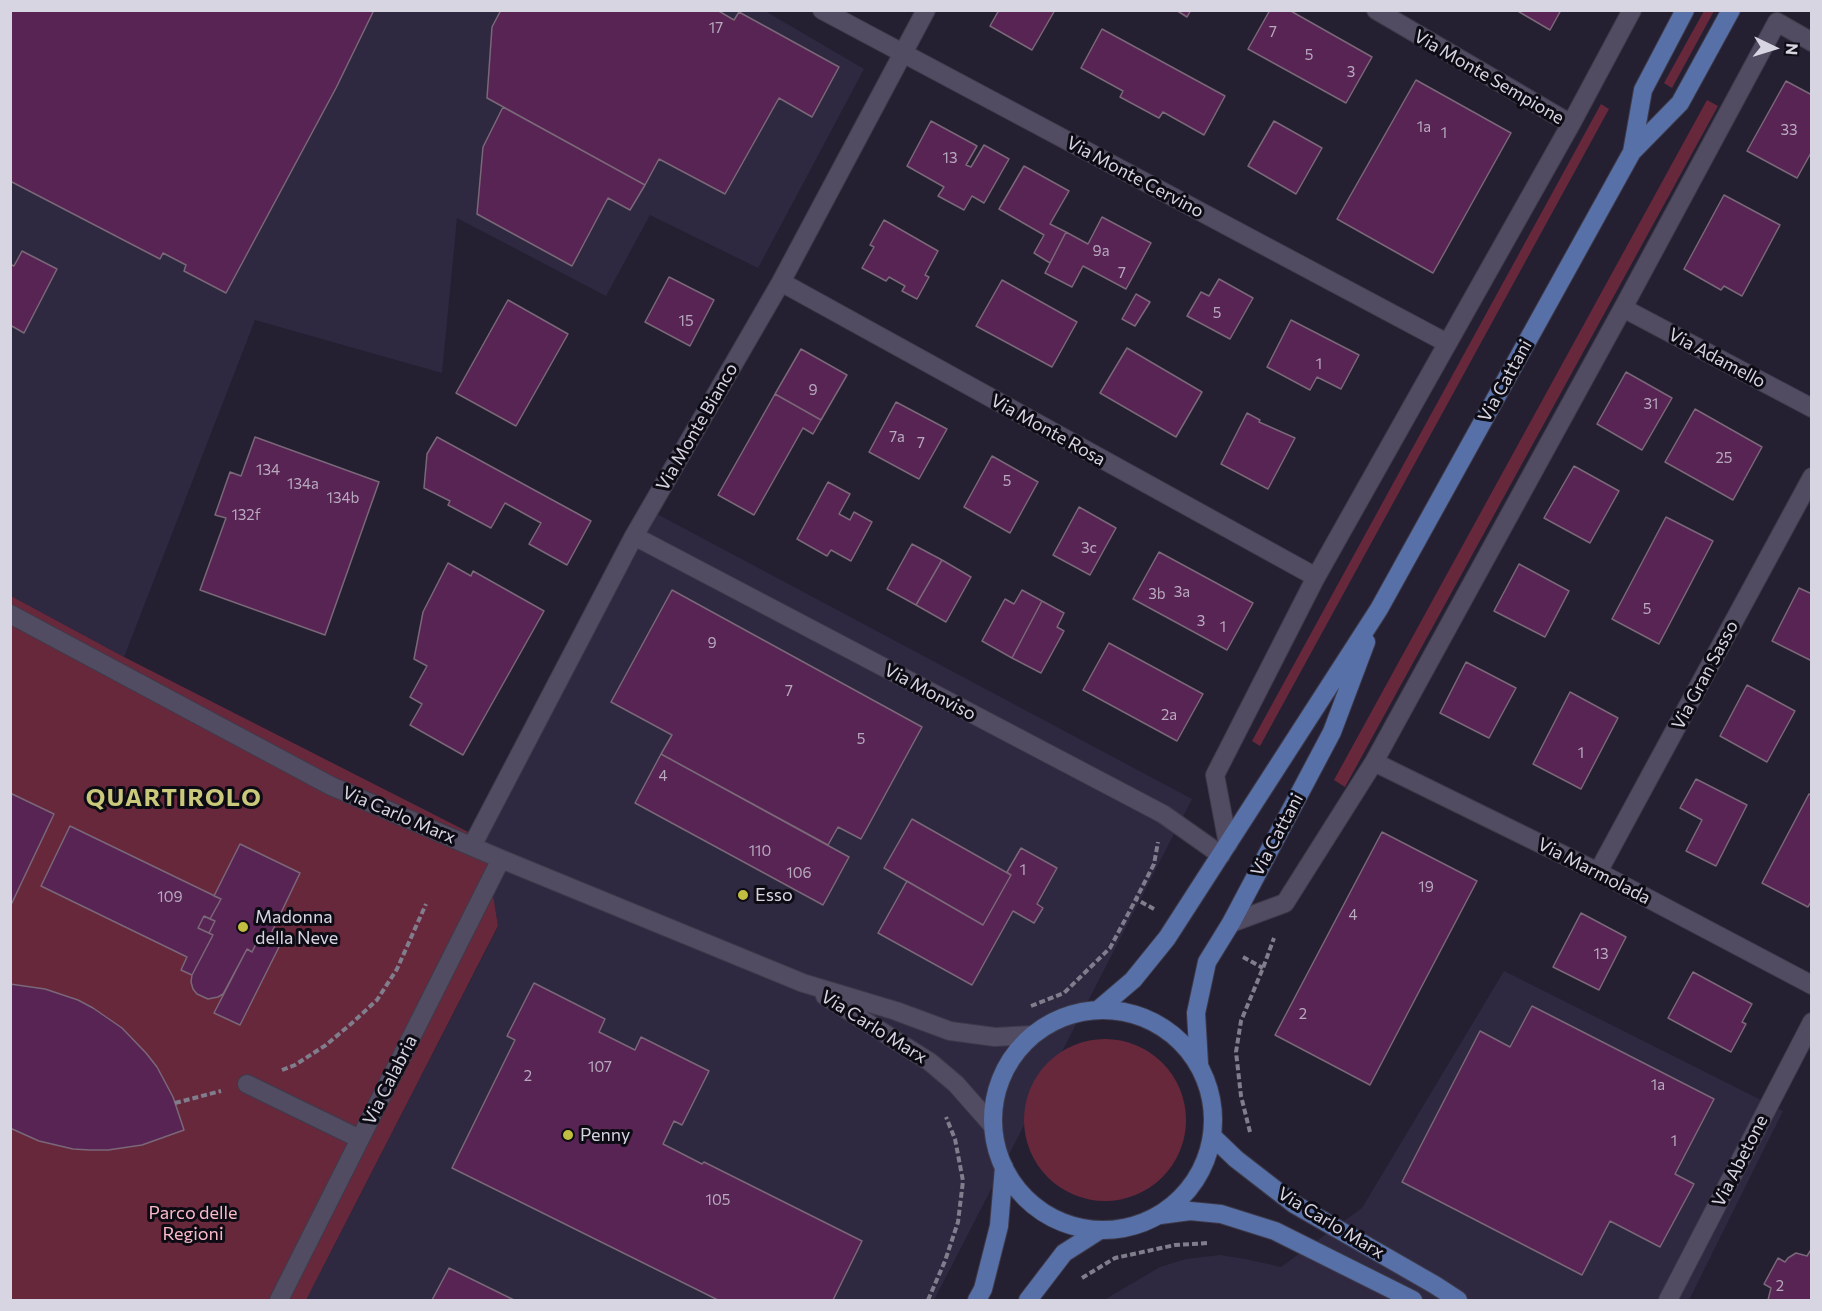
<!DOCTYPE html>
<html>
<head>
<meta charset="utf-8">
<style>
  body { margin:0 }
  #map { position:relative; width:1822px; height:1311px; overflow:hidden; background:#242032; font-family:Commissioner,sans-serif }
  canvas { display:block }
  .frame { position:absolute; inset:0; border:12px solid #d8d5e2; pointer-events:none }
  .north { position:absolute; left:1744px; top:18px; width:60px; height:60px; -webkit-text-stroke:4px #0d0b13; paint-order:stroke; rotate:94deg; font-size:16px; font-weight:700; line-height:24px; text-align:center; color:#d8d5e2 }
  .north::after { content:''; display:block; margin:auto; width:21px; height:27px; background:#d8d5e2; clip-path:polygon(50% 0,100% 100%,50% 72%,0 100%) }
</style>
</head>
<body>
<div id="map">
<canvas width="1822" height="1311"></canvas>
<div class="frame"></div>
<div class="north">N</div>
</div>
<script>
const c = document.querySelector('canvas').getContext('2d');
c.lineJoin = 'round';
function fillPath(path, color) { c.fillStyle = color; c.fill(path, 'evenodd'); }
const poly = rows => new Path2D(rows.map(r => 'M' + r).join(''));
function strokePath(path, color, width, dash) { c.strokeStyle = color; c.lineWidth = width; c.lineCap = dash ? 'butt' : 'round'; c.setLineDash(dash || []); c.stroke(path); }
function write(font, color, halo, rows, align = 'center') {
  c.font = font + ' Commissioner,sans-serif'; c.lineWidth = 6; c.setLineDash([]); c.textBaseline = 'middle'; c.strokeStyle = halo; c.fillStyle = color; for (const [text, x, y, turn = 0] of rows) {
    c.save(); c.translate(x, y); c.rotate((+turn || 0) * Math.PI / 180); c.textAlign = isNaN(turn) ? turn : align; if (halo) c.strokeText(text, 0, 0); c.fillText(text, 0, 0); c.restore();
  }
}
fillPath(poly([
  [10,11,765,11,864,69,758,268,650,215,606,296,457,218,442,373,255,320,124,657,11,596],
  [657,514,1192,799,934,1300,306,1300,498,927,484,840],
  [1504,971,1783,1111,1689,1300,1104,1300,1160,1267,1186,1259,1220,1255,1245,1259,1281,1267,1362,1208]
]), '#2e2940');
fillPath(poly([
  [1704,11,1714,11,1672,88,1664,83],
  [1707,100,1718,106,1345,787,1334,780],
  [1601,104,1609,109,1260,746,1252,741],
  [11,596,124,657,484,840,498,926,306,1300,11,1300],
  '1024 1120a81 81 0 1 1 162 0a81 81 0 1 1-162 0Z'
]), '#68283c');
const building = poly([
  [10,10,374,10,336,88,226,293,184,271,186,265,163,253,160,259,10,181,10,10],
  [501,10,717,10,734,20,739,12,839,67,812,117,779,98,725,194,659,159,645,185,487,98,492,27,501,10],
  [999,10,1055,10,1032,50,990,26,999,10],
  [1176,10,1191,10,1187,17,1176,10],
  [1270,10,1289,10,1372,57,1346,103,1248,49,1270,10],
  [1516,10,1561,10,1550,30,1516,10],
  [1102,29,1225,96,1204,135,1163,112,1159,118,1120,97,1123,91,1081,68,1102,29],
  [1416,80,1511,133,1433,273,1337,219,1416,80],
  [1786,81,1812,95,1812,151,1797,178,1747,151,1786,81],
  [503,107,645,185,630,210,608,198,572,266,477,214,483,147,503,107],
  [931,121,977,146,966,165,971,167,984,145,1009,159,984,203,972,196,964,210,938,196,944,187,907,166,931,121],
  [1274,121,1322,148,1296,194,1248,166,1274,121],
  [1024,166,1069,191,1050,224,1066,232,1050,263,1034,253,1044,235,999,209,1024,166],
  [1724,195,1780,225,1742,296,1724,286,1721,290,1684,269,1724,195],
  [1102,217,1151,243,1126,289,1083,266,1072,287,1045,273,1066,232,1088,244,1102,217],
  [884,220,938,251,925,275,929,277,917,299,902,291,905,286,889,277,886,281,862,268,874,247,870,245,884,220],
  [22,251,57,269,24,333,10,325,10,264,14,266,22,251],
  [669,277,714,300,690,346,645,322,669,277],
  [1219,279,1253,298,1230,339,1187,316,1201,292,1209,296,1219,279],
  [1002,280,1077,322,1052,367,976,326,1002,280],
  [1136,294,1150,302,1135,326,1122,319,1136,294],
  [508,300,568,334,516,426,456,393,508,300],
  [1291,320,1359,355,1341,389,1317,377,1310,390,1267,367,1291,320],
  [1127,348,1202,392,1176,437,1100,393,1127,348],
  [801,349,847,375,821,420,775,394,801,349],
  [1626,372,1672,398,1642,450,1597,424,1626,372],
  [775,394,821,420,813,434,803,428,754,515,718,495,775,394],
  [896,402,947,429,919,479,869,452,896,402],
  [1695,409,1762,447,1733,500,1665,462,1695,409],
  [1247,413,1260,420,1259,422,1295,438,1268,489,1221,464,1247,413],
  [255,437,379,482,325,635,200,590,226,518,215,515,230,472,241,476,255,437],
  [437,437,591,521,567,565,529,544,541,523,505,503,491,528,448,505,450,501,424,488,427,454,437,437],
  [992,456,1038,482,1010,533,964,507,992,456],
  [1574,466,1619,491,1590,543,1544,518,1574,466],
  [828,482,850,494,839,514,850,520,854,512,872,522,851,561,831,550,827,556,797,539,828,482],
  [1079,507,1116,528,1090,575,1053,555,1079,507],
  [1666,517,1713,541,1659,644,1612,619,1666,517],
  [912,544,942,560,916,605,887,589,912,544],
  [1159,552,1253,603,1227,650,1133,599,1159,552],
  [942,560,971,577,946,622,916,605,942,560],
  [448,563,471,576,473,571,544,611,463,755,410,725,422,704,410,697,427,666,414,659,423,612,448,563],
  [1519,564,1569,591,1545,637,1494,611,1519,564],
  [1799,588,1812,594,1812,661,1772,641,1799,588],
  [672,590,922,727,861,839,838,827,828,845,661,754,672,735,611,702,672,590],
  [1022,590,1042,601,1012,658,982,641,1005,599,1014,604,1022,590],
  [1042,601,1064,613,1057,627,1064,631,1041,673,1012,658,1042,601],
  [1109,643,1203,694,1177,741,1083,690,1109,643],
  [1466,662,1516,688,1489,738,1440,713,1466,662],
  [1747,685,1795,711,1767,762,1720,736,1747,685],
  [1570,692,1618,718,1581,789,1533,764,1570,692],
  [661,754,849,857,823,905,635,803,661,754],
  [1696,779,1747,805,1716,866,1686,851,1702,820,1680,808,1696,779],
  [10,793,54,814,10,907,10,793],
  [1809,794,1812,796,1812,900,1808,907,1762,883,1809,794],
  [912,819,1011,875,983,925,884,868,912,819],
  [70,826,221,899,210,919,204,916,198,928,213,935,192,975,181,970,187,957,41,886,70,826],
  [1382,832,1477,881,1370,1085,1275,1035,1382,832],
  [240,844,300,873,267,942,259,938,252,952,247,949,223,994,218,997,208,999,197,994,193,989,191,982,192,975,213,935,209,933,215,921,210,919,221,899,214,896,240,844],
  [1021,848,1057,868,1037,904,1043,908,1034,923,1013,911,972,985,878,933,907,881,983,925,1011,875,1007,872,1021,848],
  [1581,913,1626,937,1599,990,1553,967,1581,913],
  [204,916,215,921,209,933,198,928,204,916],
  [259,938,279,947,240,1025,214,1013,247,949,252,952,259,938],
  [1693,972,1752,1004,1742,1022,1746,1024,1731,1052,1668,1018,1693,972],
  [534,983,605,1019,599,1032,635,1050,641,1037,709,1071,682,1125,674,1121,663,1144,702,1164,704,1162,862,1241,833,1300,718,1300,452,1168,515,1040,507,1036,534,983],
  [10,984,45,989,78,1000,93,1008,122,1028,146,1053,157,1067,173,1097,184,1130,142,1145,108,1150,90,1150,73,1149,39,1141,10,1128,10,984],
  [1532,1006,1714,1099,1675,1174,1694,1184,1660,1247,1610,1221,1582,1275,1402,1182,1480,1031,1510,1047,1532,1006],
  [1812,1248,1812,1300,1768,1300,1771,1288,1764,1284,1778,1258,1785,1262,1788,1258,1796,1253,1807,1256,1812,1248],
  [449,1268,514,1300,432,1300,449,1268]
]);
fillPath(building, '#572454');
strokePath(building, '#7a6778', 1.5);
const minor = poly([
  [822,10,1447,343],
  [1376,10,1571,124],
  [1777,22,1812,42],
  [781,282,1316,577],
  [1623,308,1812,408],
  [634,536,1163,814,1221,855],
  [10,614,331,786,501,859,803,983,896,1011,950,1031,995,1037,1032,1035],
  [1374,762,1598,872,1812,985],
  [1228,844,1215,775,1316,577,1571,124,1632,10],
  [472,846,634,536,781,282,926,10],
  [1598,872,1812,477],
  [1231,923,1285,903,1374,762,1623,308,1777,22],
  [825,996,930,1062,956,1084,993,1126],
  [247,1084,360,1139],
  [279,1300,501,859],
  [1668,1300,1812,1022]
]);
const major = poly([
  [1632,152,1643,90,1685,10],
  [1099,1009,1133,980,1167,938,1379,609,1632,152,1680,103,1731,10],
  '993 1120a110 110 0 1 1 220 0a110 110 0 1 1-220 0Z',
  [1199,1064,1196,1013,1207,962,1231,923,1332,732,1366,642],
  [1212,1136,1236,1159,1294,1204,1435,1285,1458,1300],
  [1160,1215,1190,1211,1221,1214,1275,1231,1413,1300],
  [977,1300,983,1289,999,1226,1004,1167],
  [1028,1300,1064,1253,1100,1230]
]);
strokePath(minor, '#3e3a4a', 20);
strokePath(major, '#3e3a4a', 20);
strokePath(poly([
  [1154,909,1136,899,1154,864,1158,842],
  [1243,957,1263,968],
  [1031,1006,1064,993,1110,948,1136,899],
  [282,1070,295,1065,326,1045,352,1023,377,1000,397,969,426,904],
  [175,1103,221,1091],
  [1250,1132,1241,1096,1236,1052,1241,1021,1263,968,1274,938],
  [1082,1278,1115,1258,1175,1245,1209,1243],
  [928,1300,945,1261,958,1222,963,1181,955,1139,946,1117]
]), '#807d8c', 4, [6, 3]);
strokePath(minor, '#514c61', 18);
strokePath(major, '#5771a8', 18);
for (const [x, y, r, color] of [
  [743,895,6,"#c1bd40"],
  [243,927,6,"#c1bd40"],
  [568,1135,6,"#c1bd40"]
]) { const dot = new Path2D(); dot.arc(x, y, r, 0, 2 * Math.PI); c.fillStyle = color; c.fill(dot); strokePath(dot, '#0d0b13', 2); }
write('15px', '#b8a9be', null, [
  ["17",716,28],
  ["7",1273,32],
  ["5",1309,55],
  ["3",1351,72],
  ["1a",1424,127],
  ["33",1789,130],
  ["1",1444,133],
  ["13",950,158],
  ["9a",1101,251],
  ["7",1122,273],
  ["5",1217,313],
  ["15",686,321],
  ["1",1319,364],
  ["9",813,390],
  ["31",1651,404],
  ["7a",897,437],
  ["7",921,443],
  ["25",1724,458],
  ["134",268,470],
  ["5",1007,481],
  ["134a",303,484],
  ["134b",343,498],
  ["132f",246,515],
  ["3c",1089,548],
  ["3a",1182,592],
  ["3b",1157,594],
  ["5",1647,609],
  ["3",1201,621],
  ["1",1223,627],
  ["9",712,643],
  ["7",789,691],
  ["2a",1169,715],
  ["5",861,739],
  ["1",1581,753],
  ["4",663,776],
  ["110",760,851],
  ["1",1023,870],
  ["106",799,873],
  ["19",1426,887],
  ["109",170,897],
  ["4",1353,915],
  ["13",1601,954],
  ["2",1303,1014],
  ["107",600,1067],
  ["2",528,1076],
  ["1a",1658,1085],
  ["1",1674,1141],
  ["105",718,1200],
  ["2",1780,1286]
]);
write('18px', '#d8d5e2', '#0d0b13', [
  ["Via Monte Sempione",1489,77,30],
  ["Via Monte Cervino",1135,177,28],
  ["Via Adamello",1717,358,28],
  ["Via Cattani",1505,381,-61],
  ["Via Monte Bianco",697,427,-60],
  ["Via Monte Rosa",1048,430,29],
  ["Via Gran Sasso",1705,675,-62],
  ["Via Monviso",930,692,28],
  ["Via Carlo Marx",399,815,23],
  ["Via Cattani",1277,835,-62],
  ["Via Marmolada",1594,871,27],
  ["Via Carlo Marx",874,1027,32],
  ["Via Calabria",390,1080,-63],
  ["Via Abetone",1740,1161,-63],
  ["Via Carlo Marx",1331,1223,31]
]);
write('18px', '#d8d5e2', '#0d0b13', [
  ["Esso",755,895],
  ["Madonna",255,917],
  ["della Neve",255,938],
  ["Penny",580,1135]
], 'left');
write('18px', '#fbb9c8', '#0d0b13', [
  ["Parco delle",193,1213],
  ["Regioni",193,1234]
]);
c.letterSpacing = '1.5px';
write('bold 24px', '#cac87a', '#0d0b13', [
  ["QUARTIROLO",174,798]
]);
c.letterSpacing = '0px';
</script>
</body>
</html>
